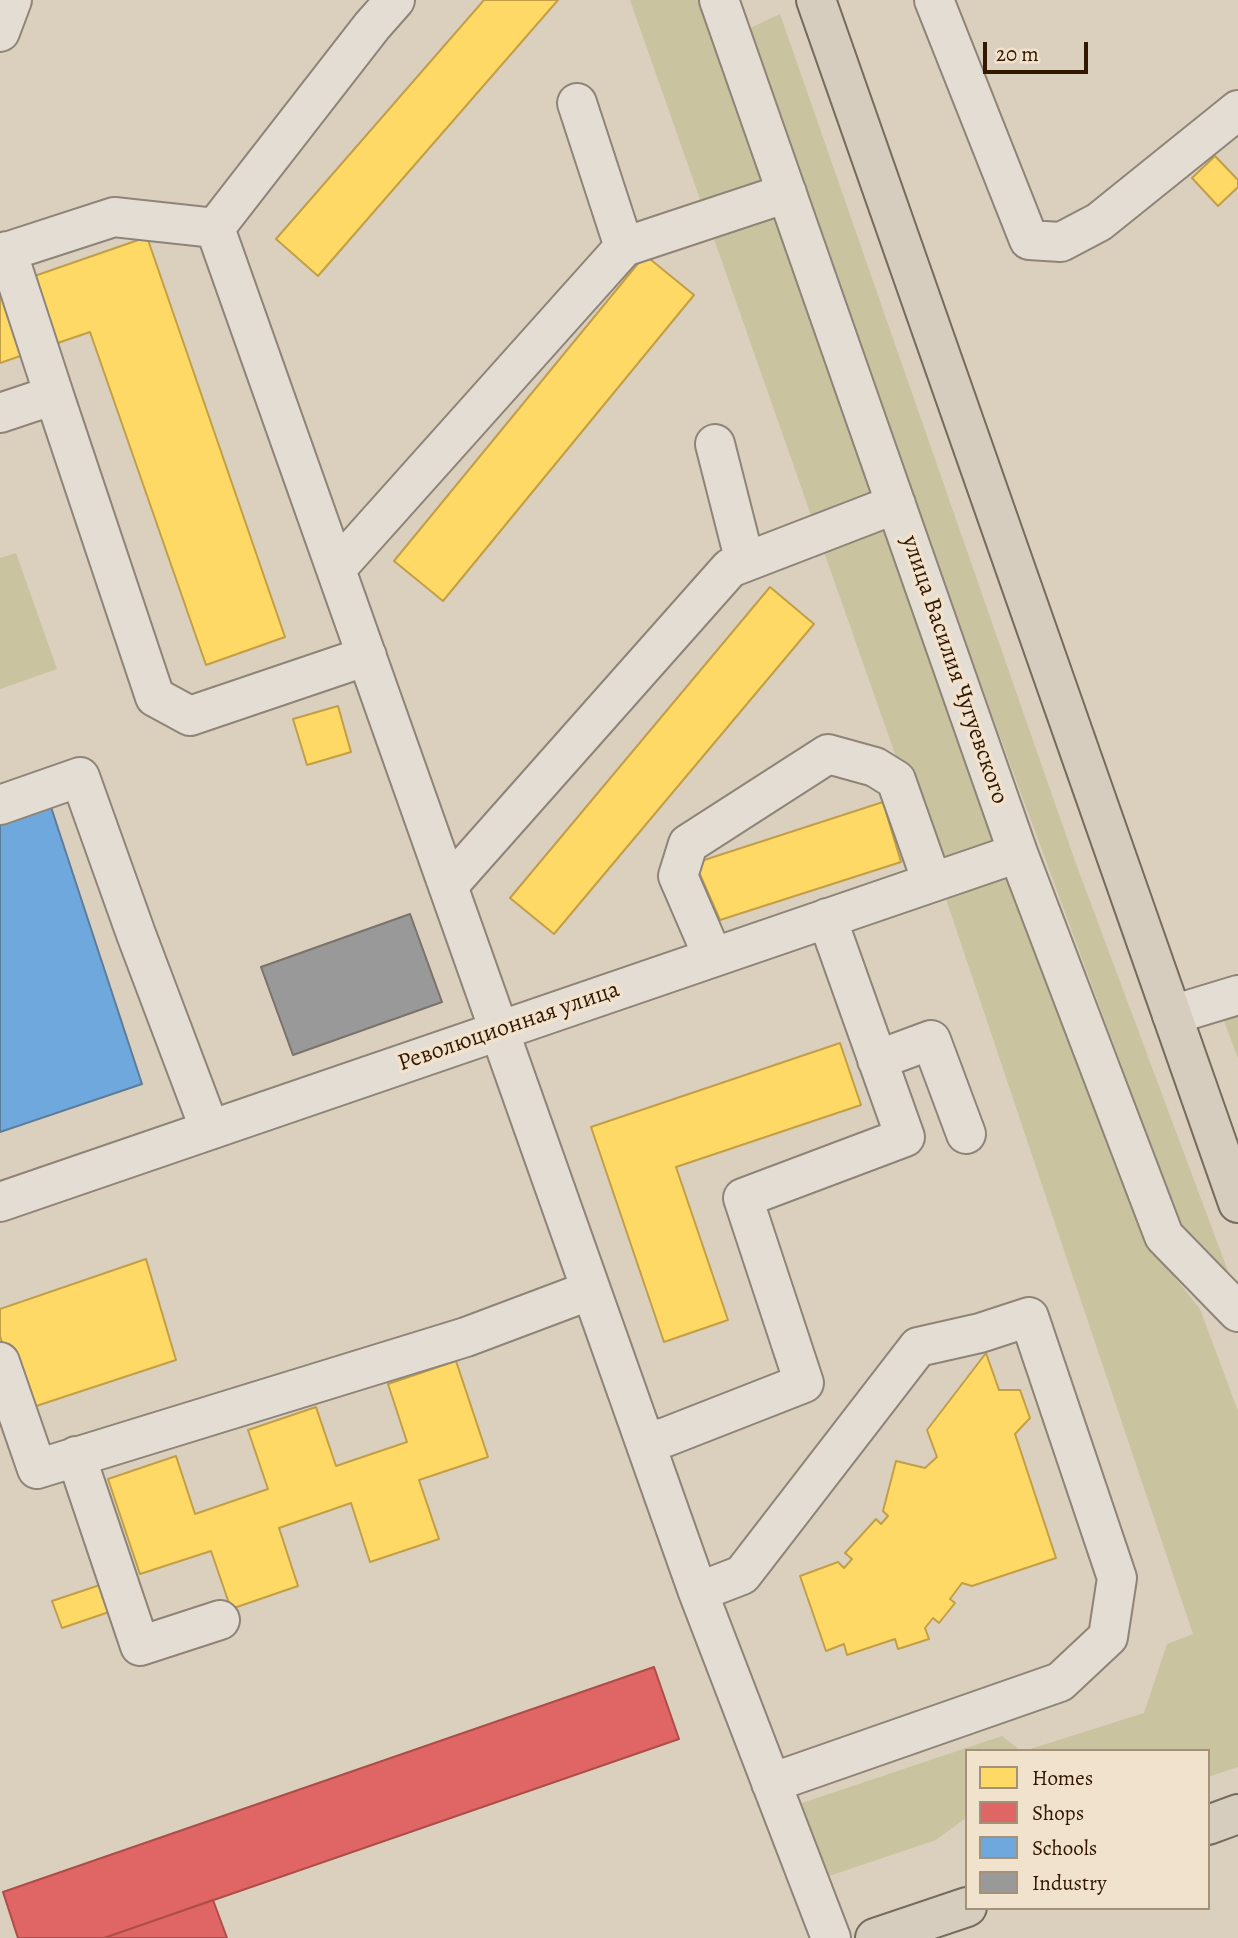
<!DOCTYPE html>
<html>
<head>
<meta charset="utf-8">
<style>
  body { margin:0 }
  #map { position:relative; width:1238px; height:1938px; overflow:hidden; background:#dbcfbd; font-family:Alegreya,serif }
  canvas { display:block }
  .legend { position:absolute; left:965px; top:1749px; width:245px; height:161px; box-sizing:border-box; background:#f0e2cc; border:2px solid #a4917a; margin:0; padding:9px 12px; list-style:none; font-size:21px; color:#331700 }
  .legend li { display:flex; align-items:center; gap:14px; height:35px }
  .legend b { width:35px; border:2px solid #a4917a }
  .scale { position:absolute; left:983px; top:42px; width:105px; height:32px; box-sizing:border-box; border:4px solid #331700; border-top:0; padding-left:9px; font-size:21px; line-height:24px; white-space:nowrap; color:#331700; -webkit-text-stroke:5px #f0e2cc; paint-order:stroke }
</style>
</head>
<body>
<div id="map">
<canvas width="1238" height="1938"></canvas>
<ul class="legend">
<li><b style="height:19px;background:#ffd966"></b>Homes</li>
<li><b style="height:19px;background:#e06666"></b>Shops</li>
<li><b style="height:19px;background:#6fa8dc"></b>Schools</li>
<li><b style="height:19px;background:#999"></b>Industry</li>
</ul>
<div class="scale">20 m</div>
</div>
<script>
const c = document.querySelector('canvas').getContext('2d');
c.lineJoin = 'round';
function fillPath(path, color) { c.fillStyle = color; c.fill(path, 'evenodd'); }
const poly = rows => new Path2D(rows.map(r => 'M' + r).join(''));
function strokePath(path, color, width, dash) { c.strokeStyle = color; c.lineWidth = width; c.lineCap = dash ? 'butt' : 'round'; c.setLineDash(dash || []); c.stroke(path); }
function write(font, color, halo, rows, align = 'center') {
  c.font = font + ' Alegreya,serif'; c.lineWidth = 7; c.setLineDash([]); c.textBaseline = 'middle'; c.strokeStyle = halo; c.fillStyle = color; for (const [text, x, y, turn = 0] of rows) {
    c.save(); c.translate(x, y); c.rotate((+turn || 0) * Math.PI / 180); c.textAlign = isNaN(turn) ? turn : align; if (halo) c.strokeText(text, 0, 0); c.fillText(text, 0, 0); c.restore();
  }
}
fillPath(poly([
  [630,0,703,0,1010,876,1144,1239,1200,1309,1238,1411,1238,1767,1208,1777,1208,1751,1024,1751,1144,1713,1167,1644,1193,1634,946,899],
  [780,14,1075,861,1235,1290,1182,1229,995,723,746,30],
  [16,553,57,669,0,689,0,558],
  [1238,1015,1238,1058,1224,1021],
  [1002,1736,1021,1751,967,1751,967,1817,936,1840,817,1880,793,1806]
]), '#cac39f');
const homes = poly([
  [484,0,558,0,318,276,276,239,484,0],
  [1215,156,1238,180,1238,187,1218,206,1192,178,1215,156],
  [147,237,285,637,206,665,90,332,46,347,23,280,147,237],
  [645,255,694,295,443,601,394,561,645,255],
  [0,288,46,347,0,363,0,288],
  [770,587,814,624,554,934,510,898,770,587],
  [338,706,351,752,307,765,293,719,338,706],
  [883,802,901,862,720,920,695,863,883,802],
  [840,1043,861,1105,676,1167,728,1320,664,1342,591,1127,840,1043],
  [146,1259,176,1360,24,1410,0,1336,0,1309,146,1259],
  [986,1353,999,1390,1020,1390,1030,1418,1015,1434,1056,1558,972,1586,962,1583,950,1599,955,1603,939,1623,933,1618,925,1628,929,1639,898,1649,895,1639,847,1655,844,1644,826,1651,800,1576,838,1562,844,1568,852,1559,845,1553,876,1519,881,1524,888,1516,883,1511,896,1461,925,1468,937,1457,927,1430,986,1353],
  [456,1361,488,1457,419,1480,439,1539,370,1562,351,1503,279,1528,298,1586,231,1609,211,1551,140,1574,108,1479,176,1456,195,1514,268,1489,248,1430,316,1407,336,1466,407,1442,388,1384,456,1361],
  [100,1585,109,1612,62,1628,52,1601,100,1585]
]);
fillPath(homes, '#ffd966');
strokePath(homes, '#c29f47', 2);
const shops = poly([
  [654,1667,679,1739,104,1938,18,1938,3,1892,654,1667],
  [213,1900,227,1938,104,1938,213,1900]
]);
fillPath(shops, '#e06666');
strokePath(shops, '#ac4e47', 2);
const schools = poly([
  [50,804,142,1084,0,1132,0,820,50,804]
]);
fillPath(schools, '#6fa8dc');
strokePath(schools, '#5d7c9a', 2);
const industry = poly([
  [410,914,442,1002,293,1055,261,967,410,914]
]);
fillPath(industry, '#999');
strokePath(industry, '#7a726b', 2);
const minor = poly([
  [719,0,1018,853,1164,1236,1238,1312],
  [934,0,1029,240,1061,242,1099,222,1238,110],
  [0,32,12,0],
  [577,103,624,247],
  [215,228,698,1592,831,1938],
  [215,228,372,26,395,0],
  [7,251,54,395],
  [0,254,114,217,215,228],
  [0,413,54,395,155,697,190,716,367,656],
  [715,444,745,562],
  [336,569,624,247,787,193],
  [0,805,80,777,136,934,210,1130],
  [448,886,730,568,896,504],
  [713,957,678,876,688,844,828,754,875,767,896,780,932,882],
  [1172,1015,1238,995],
  [877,1060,931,1040,966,1134],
  [0,1202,1018,853],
  [0,1362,37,1469,466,1337,591,1290],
  [645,1442,666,1437,804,1383,743,1198,905,1137,827,918],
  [76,1456,140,1646,220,1620],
  [698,1592,742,1575,918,1347,980,1333,1029,1317,1117,1578,1108,1637,1060,1682,771,1783]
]);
const major = poly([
  [816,0,1238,1203],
  [1208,1825,1238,1814],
  [875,1938,967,1907]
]);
strokePath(minor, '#8e8477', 42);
strokePath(major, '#756b5e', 42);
strokePath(minor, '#e3ddd4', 38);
strokePath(major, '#d7cdbf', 38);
write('24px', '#331700', '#f0e2cc', [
  ["улица Василия Чугуевского",954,670,71],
  ["Революционная улица",509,1027,-19]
]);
</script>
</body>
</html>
